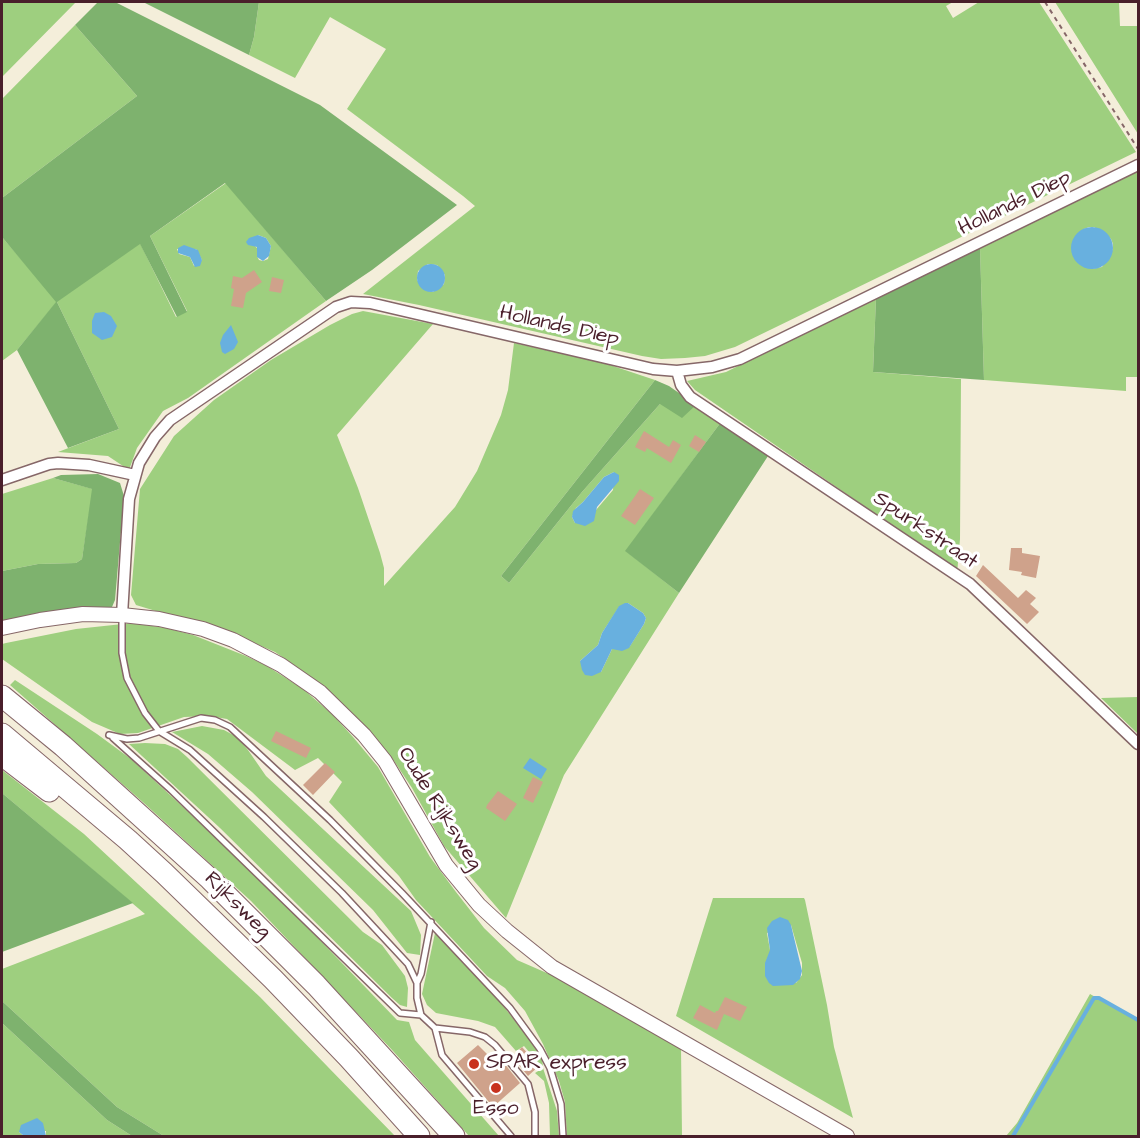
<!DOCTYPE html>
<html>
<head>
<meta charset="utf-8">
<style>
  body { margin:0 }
  #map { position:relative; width:1140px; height:1138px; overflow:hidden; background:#f4eeda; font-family:"Architects Daughter",sans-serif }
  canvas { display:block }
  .frame { position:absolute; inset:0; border:3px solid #4a1f2b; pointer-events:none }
</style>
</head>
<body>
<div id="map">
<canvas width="1140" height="1138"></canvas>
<div class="frame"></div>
</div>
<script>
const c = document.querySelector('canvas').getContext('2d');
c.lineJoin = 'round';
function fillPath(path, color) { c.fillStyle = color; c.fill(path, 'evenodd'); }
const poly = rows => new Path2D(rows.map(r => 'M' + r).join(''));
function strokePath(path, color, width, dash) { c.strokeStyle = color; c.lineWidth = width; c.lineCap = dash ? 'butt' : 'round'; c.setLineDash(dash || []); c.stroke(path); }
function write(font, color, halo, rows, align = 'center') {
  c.font = font + ' "Architects Daughter",sans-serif'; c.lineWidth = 6; c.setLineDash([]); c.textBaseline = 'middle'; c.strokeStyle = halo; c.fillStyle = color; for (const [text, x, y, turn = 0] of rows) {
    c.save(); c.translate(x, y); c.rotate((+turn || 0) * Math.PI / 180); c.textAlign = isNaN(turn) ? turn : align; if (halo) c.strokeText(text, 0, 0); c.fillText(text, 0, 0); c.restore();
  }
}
fillPath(poly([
  [2,2,76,2,2,77],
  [259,2,953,2,946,6,953,18,979,2,1039,2,1136,152,735,347,705,356,685,358,661,359,642,356,419,305,363,294,475,206,463,196,347,109,386,49,330,17,295,78,249,55,254,37],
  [428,264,437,265,445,275,444,284,433,292,425,290,417,280,418,271],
  [1055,2,1119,2,1120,26,1138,26,1138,134],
  [75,25,137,96,2,198,2,99],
  [1138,169,1138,377,1126,377,1126,391,984,380,980,248],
  [1089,227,1094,227,1111,239,1113,244,1113,249,1102,267,1097,268,1091,269,1084,229],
  [226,183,326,301,188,398,163,411,137,448,129,470,108,456,58,452,119,429,57,302,17,350,2,361,2,237,57,301,140,243,176,317,187,311,150,236],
  [258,235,266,238,271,246,268,259,263,261,259,260,257,256,258,249,255,246],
  [177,249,196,249,202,260,194,266,190,257,179,254],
  [876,298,873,372,961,379,960,539,957,574,867,508,695,390,687,381,726,372],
  [363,311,433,324,337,435,358,488,380,553,384,568,384,586,455,507,477,471,501,415,508,390,514,343,604,363,655,380,501,576,509,583,582,492,660,404,696,405,721,422,626,551,679,593,564,775,506,918,444,846,412,788,392,758,336,699,304,672,275,652,238,636,136,605,131,595,140,489,174,436,214,400,271,360,330,325,352,314],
  [614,472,613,490,596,510,575,523,572,517,576,508,583,502,604,477],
  [628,603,643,613,646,618,644,624,630,646,626,649,612,649,601,672,580,661,598,645,602,633,619,607],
  [53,478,93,489,82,559,76,563,38,564,2,571,2,494],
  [132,623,166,628,193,635,246,656,267,666,303,689,332,714,353,737,378,767,430,857,456,892,484,928,517,960,556,977,681,1047,682,1136,567,1136,565,1102,559,1081,543,1044,525,1011,505,988,487,976,416,900,399,876,329,802,342,782,318,758,295,770,227,719,209,716,184,717,138,733,120,734,92,722,2,659,2,644,6,643,76,629],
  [15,680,97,734,131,759,259,877,397,1020,409,1022,415,1040,499,1136,469,1136,393,1051,251,901,145,804,10,685],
  [1138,697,1138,734,1101,698],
  [202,726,224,730,237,737,248,750,266,776,411,911,421,935,420,955,407,953,373,910,252,792,208,754,172,732],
  [145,743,165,744,178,749,187,757,363,932,382,945,405,976,408,988,407,1007,400,1005,392,998,220,828,129,744],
  [2,770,84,834,260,997,395,1136,164,1136,117,1107,2,1001,2,969,145,914,2,793],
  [713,898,804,898,805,900,827,1005,834,1047,853,1118,676,1016],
  [791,925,802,963,802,975,796,983,770,950,767,933],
  [435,933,497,998,542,1055,543,1068,557,1111,559,1136,550,1136,549,1103,544,1081,535,1073,543,1068,524,1046,516,1051,495,1027,478,1021,436,1013,427,1005,422,994],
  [1090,994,1138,1021,1138,1136,1006,1136,1017,1123],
  [2,1023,107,1120,132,1136,46,1136,46,1131,19,1132,24,1136,2,1136]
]), '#9ecf7f');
fillPath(poly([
  [98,2,117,3,320,105,457,205,372,270,326,301,225,183,150,236,187,312,177,317,140,244,57,302,119,429,68,448,17,350,56,302,2,237,2,198,137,96,75,25],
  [143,2,259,2,254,37,249,55],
  [980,248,984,380,873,372,876,298],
  [655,380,669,386,696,405,682,418,660,404,582,492,509,583,501,576],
  [721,422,768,456,679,593,625,551],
  [98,474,120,483,124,496,115,600,112,607,2,622,2,571,38,564,76,563,82,559,92,489,53,478,61,475],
  [2,793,133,903,2,952],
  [2,1001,117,1107,164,1136,132,1136,107,1120,2,1023]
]), '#7eb26e');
fillPath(poly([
  '1071 248a21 21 0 1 1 42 0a21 21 0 1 1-42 0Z',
  [258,235,266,238,271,246,269,256,263,261,257,257,257,247,248,245,246,242,249,238],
  [184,245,198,250,202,260,200,266,195,267,190,257,178,253,178,248],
  '417 278a14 14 0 1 1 28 0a14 14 0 1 1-28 0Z',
  [104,312,111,316,117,326,112,337,102,340,92,333,92,321,95,313],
  [231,325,238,342,234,349,225,354,222,352,220,343,223,335],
  [614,472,619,475,619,481,597,507,594,521,585,526,575,523,572,517,573,511,583,502,604,477],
  [625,603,628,603,643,613,646,618,644,624,629,648,622,651,612,649,601,672,592,676,585,675,582,670,580,661,598,645,602,633,619,606],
  [530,758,547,769,541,779,523,768],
  [780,917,788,920,791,925,802,971,800,979,793,985,773,986,769,983,765,976,765,963,770,950,767,928,772,921],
  [37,1118,43,1123,46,1136,24,1136,19,1132,21,1125]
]), '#68b0df');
strokePath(poly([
  [1013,1136,1094,998,1099,998,1138,1020]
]), '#68b0df', 4);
fillPath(poly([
  [254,270,262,282,246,293,243,308,231,306,234,289,231,288,233,276,242,278],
  [272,277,284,280,281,293,269,291],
  [644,431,669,447,673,440,681,445,671,463,647,448,645,452,635,447],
  [695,435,706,442,699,452,689,446],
  [640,489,654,498,635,525,621,516],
  [1011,548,1022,548,1022,553,1040,556,1036,578,1021,575,1022,572,1009,570],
  [983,565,1018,598,1026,590,1036,598,1030,604,1039,612,1027,624,976,576],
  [276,731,311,748,306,758,271,741],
  [325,763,335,772,313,795,303,785],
  [533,777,543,782,533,803,523,798],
  [498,791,517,804,505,821,486,808,487,805],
  [725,997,747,1007,740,1021,724,1014,717,1030,693,1018,700,1005,715,1013,716,1011,718,1011],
  [478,1045,500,1067,504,1063,520,1083,493,1107,457,1063],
  [522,1047,539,1066,528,1076,512,1057]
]), '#cfa28b');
const service = poly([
  [122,617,122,653,127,678,145,713,159,731,190,750,264,817,342,893,408,964,417,983,417,998,421,1015,435,1028,442,1055,511,1136],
  [109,735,127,739,139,738,201,718,215,720,230,727,330,820,402,893,510,1008,540,1049,550,1068,561,1104,563,1136],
  [113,738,171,790,400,1013,421,1015],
  [417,983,421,974,431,922],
  [435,1028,470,1032,485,1037,495,1045,528,1084,535,1112,535,1136]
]);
const minor = poly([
  [677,371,681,385,690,397,970,584,1138,744],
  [2,480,49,464,58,463,89,465,135,475],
  [122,615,129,499,139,463,155,437,170,420,336,307,351,302,370,303,653,369,677,371,712,367,740,359,1138,165]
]);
const tertiary = poly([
  [2,628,40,620,83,614,122,615,159,619,203,629,233,640,281,665,320,692,364,735,385,761,446,865,479,905,507,931,552,967,847,1136]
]);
const motorway = poly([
  [2,696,63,746,210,879,316,985,454,1136],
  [2,734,128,840,164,873,273,979,349,1058,419,1136],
  [2,755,49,791]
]);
strokePath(service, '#866768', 8);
strokePath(minor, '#866768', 13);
strokePath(tertiary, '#866768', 16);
strokePath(motorway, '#866768', 23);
strokePath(poly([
  [1045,2,1138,149]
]), '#866768', 2, [4.5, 4.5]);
strokePath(service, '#fff', 5);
strokePath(minor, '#fff', 10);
strokePath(tertiary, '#fff', 14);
strokePath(motorway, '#fff', 21);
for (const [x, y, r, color] of [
  [474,1064,6,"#c8321e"],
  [496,1088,6,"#c8321e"]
]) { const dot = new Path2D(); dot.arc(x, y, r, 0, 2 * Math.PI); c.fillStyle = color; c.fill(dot); strokePath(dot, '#fff', 2); }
write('21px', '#4a1f2b', '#fff', [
  ["Hollands Diep",1015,204,-26],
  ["Hollands Diep",559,327,13],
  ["Spurkstraat",925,531,34],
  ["Oude Rijksweg",439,809,58],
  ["Rijksweg",237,906,45]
]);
write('21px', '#4a1f2b', '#fff', [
  ["SPAR express",486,1064],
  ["Esso",496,1110,"center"]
], 'left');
</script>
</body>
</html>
